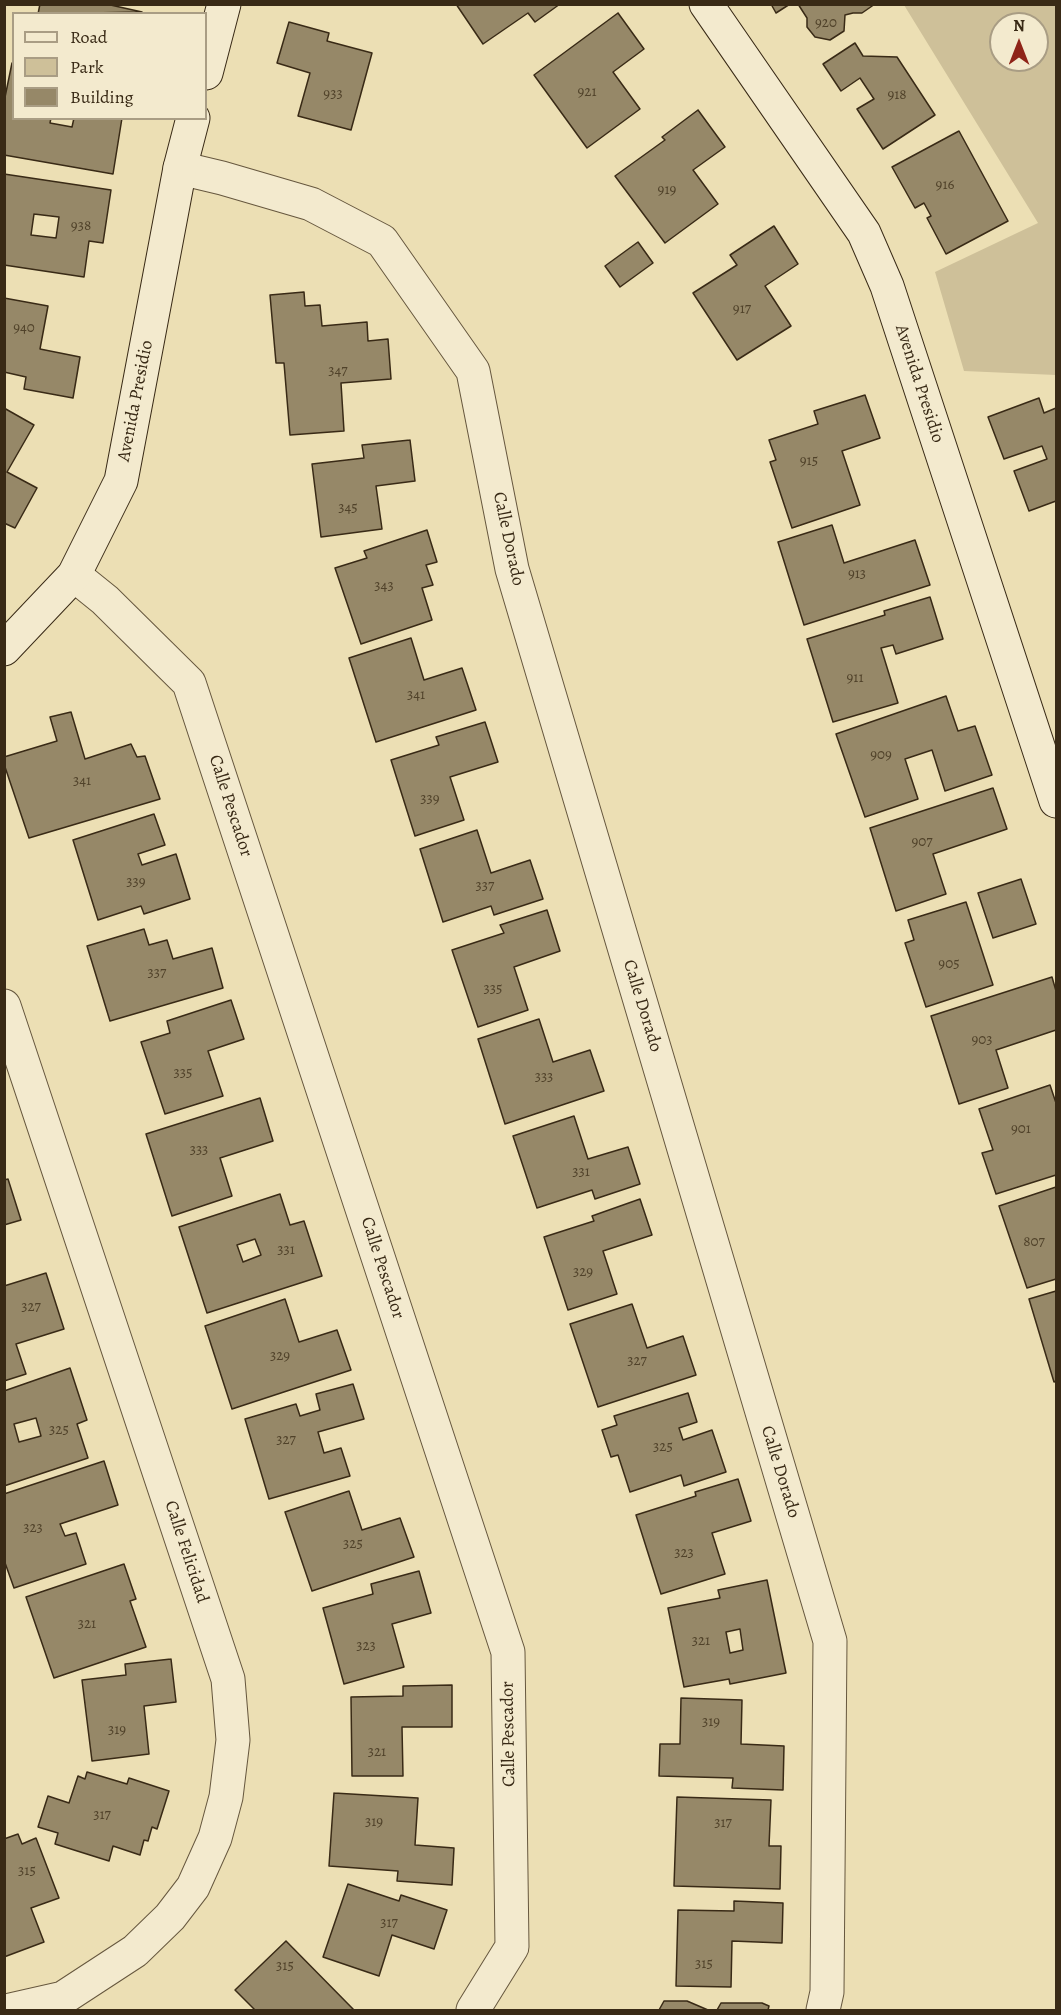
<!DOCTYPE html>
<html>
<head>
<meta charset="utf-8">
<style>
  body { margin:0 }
  #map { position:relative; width:1061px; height:2015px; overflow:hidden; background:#ecdfb4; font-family:Alegreya,serif }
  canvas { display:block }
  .frame { position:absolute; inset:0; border:6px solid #392a16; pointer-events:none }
  .legend { position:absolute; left:12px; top:12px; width:195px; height:108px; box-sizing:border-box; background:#f3eace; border:2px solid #a99d84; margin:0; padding:8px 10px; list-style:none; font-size:18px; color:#392a16 }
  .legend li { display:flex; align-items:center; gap:12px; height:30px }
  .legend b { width:30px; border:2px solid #a99d84 }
  .north { position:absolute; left:989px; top:12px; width:60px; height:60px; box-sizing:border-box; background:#f3eace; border:2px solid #a99d84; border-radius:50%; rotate:0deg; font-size:16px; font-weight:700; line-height:24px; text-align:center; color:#392a16 }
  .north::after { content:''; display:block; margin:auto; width:21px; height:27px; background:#8f2418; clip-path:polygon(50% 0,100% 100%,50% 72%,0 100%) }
</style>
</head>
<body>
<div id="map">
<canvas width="1061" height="2015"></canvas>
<div class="frame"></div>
<ul class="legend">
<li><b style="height:8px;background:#f3eace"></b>Road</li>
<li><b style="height:16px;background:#cec099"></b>Park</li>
<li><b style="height:16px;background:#968868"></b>Building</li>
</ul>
<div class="north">N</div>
</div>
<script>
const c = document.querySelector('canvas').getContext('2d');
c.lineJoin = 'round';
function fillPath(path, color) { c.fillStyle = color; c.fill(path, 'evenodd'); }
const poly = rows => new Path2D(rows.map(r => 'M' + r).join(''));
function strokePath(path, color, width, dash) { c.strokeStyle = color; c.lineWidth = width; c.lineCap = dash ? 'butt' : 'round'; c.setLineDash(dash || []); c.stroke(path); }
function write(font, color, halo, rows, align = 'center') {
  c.font = font + ' Alegreya,serif'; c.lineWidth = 4.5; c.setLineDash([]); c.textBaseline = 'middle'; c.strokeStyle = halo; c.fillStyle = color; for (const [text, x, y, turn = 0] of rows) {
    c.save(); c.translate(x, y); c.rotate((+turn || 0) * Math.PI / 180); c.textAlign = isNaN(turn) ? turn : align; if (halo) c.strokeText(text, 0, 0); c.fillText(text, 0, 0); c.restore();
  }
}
fillPath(poly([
  [904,5,1056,5,1056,375,964,371,935,272,1038,223],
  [1001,24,1037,24,1037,60,1001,60]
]), '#cec099');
const building = poly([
  [40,4,106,4,142,12,38,14,40,4],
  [456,4,560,4,535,22,528,13,483,44,456,4],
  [771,4,790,4,776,13,771,4],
  [798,4,875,4,862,13,853,13,845,15,844,31,830,40,815,37,807,27,807,18,798,4],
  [618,13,644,49,613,72,640,109,587,148,534,75,618,13],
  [289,22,329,33,327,41,372,53,351,130,298,116,310,73,277,63,289,22],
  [855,43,863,56,897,57,935,115,883,149,857,109,874,99,860,78,841,91,823,64,855,43],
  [12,63,14,63,14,118,51,118,50,123,72,127,74,118,122,118,113,174,4,155,4,102,12,63],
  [698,110,725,147,693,170,718,204,665,243,615,176,665,140,662,137,698,110],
  [959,131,1008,221,946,254,927,218,931,216,924,203,915,208,892,167,959,131],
  [4,174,111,190,103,243,89,241,84,277,4,265,4,174],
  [34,214,59,217,56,238,31,235,34,214],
  [774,226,798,264,765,286,791,326,737,360,693,293,737,265,730,255,774,226],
  [638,242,653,263,620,287,605,266,638,242],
  [304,292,305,306,320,305,322,326,367,322,368,341,388,339,391,379,341,383,344,431,290,435,284,363,276,363,270,295,304,292],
  [4,298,48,306,40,349,80,357,73,398,24,389,26,377,4,372,4,298],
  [865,395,880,438,842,451,860,505,792,528,770,462,776,460,769,440,818,424,814,411,865,395],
  [1039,398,1044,413,1056,408,1056,501,1029,511,1014,471,1047,459,1042,446,1004,459,988,417,1039,398],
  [4,408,34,425,7,472,37,488,15,528,4,523,4,408],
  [410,440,415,481,376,486,382,529,321,537,312,464,364,458,362,445,410,440],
  [832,525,844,563,915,540,930,585,804,625,778,542,832,525],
  [427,530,437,562,426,565,433,585,422,588,432,620,361,644,335,568,367,558,364,551,427,530],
  [930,597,943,639,896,654,893,645,881,648,898,703,833,722,807,639,885,615,884,611,930,597],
  [411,638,424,680,462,668,476,710,376,742,349,658,411,638],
  [946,696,958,731,975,726,992,775,945,791,932,750,905,759,918,799,865,817,836,734,946,696],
  [71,712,85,759,131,744,137,757,145,756,160,799,29,838,4,764,4,757,57,741,50,717,71,712],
  [485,722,498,762,450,777,464,820,415,836,391,760,439,745,436,737,485,722],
  [993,788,1007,829,933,854,946,894,896,911,870,828,993,788],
  [154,814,165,845,138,854,142,865,176,854,190,899,144,914,141,906,98,920,73,840,154,814],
  [477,830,491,873,530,860,543,899,494,915,491,906,443,922,420,849,477,830],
  [1021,879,1036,924,993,938,978,893,1021,879],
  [966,902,993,985,926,1007,905,943,914,940,908,920,966,902],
  [547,910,560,951,514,967,528,1010,478,1027,452,950,504,933,500,925,547,910],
  [144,929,149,945,167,940,173,959,212,948,223,988,110,1021,87,946,144,929],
  [1052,977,1056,991,1056,1030,996,1050,1008,1088,959,1104,931,1016,1052,977],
  [231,1000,244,1039,208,1051,223,1096,165,1114,141,1042,170,1033,167,1021,231,1000],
  [539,1019,553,1062,590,1050,604,1091,505,1124,478,1039,539,1019],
  [1050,1085,1056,1103,1056,1175,996,1194,982,1153,993,1150,979,1109,1050,1085],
  [260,1098,273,1141,220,1158,232,1196,172,1216,146,1134,260,1098],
  [574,1116,588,1159,628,1147,640,1184,595,1199,592,1190,537,1208,513,1136,574,1116],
  [8,1179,21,1220,4,1225,4,1180,8,1179],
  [1056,1187,1056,1279,1027,1288,999,1206,1056,1187],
  [280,1194,290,1225,304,1221,322,1276,207,1313,179,1227,280,1194],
  [255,1239,261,1255,243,1262,237,1245,255,1239],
  [640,1199,652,1235,603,1251,617,1294,568,1310,544,1237,594,1221,592,1216,640,1199],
  [46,1273,64,1329,16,1344,26,1374,4,1381,4,1286,46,1273],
  [1056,1291,1056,1381,1054,1382,1029,1299,1056,1291],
  [285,1299,299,1342,337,1330,351,1370,232,1409,205,1326,285,1299],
  [632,1304,647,1348,683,1336,696,1375,598,1407,570,1324,632,1304],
  [70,1368,87,1420,77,1424,88,1458,4,1486,4,1391,70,1368],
  [36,1418,41,1436,19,1442,14,1424,36,1418],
  [353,1384,364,1419,318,1432,324,1453,341,1448,350,1476,269,1499,245,1419,296,1404,300,1416,320,1410,316,1394,353,1384],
  [688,1393,697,1422,679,1428,683,1440,712,1430,726,1472,684,1486,681,1475,630,1492,618,1455,611,1457,602,1430,617,1425,614,1416,688,1393],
  [104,1461,118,1505,60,1524,65,1536,76,1533,86,1564,14,1588,4,1560,4,1494,104,1461],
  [738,1479,751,1521,712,1533,725,1574,661,1594,636,1515,696,1496,695,1492,738,1479],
  [349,1491,362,1530,400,1518,414,1557,312,1591,285,1512,349,1491],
  [124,1564,136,1599,130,1601,146,1647,54,1678,26,1597,124,1564],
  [419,1571,431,1613,392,1624,404,1667,344,1684,323,1608,373,1594,371,1584,419,1571],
  [767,1580,786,1673,730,1684,729,1679,684,1687,668,1608,720,1598,718,1590,767,1580],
  [740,1629,743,1650,730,1653,726,1632,740,1629],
  [171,1659,176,1702,144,1706,149,1754,92,1761,82,1680,126,1675,125,1664,171,1659],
  [452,1685,452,1727,402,1727,403,1776,352,1776,351,1697,403,1696,403,1686,452,1685],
  [681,1698,742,1700,741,1744,784,1746,783,1790,732,1788,733,1778,659,1776,660,1744,680,1744,681,1698],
  [87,1772,127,1784,129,1778,169,1791,157,1829,152,1827,148,1841,144,1840,140,1855,113,1846,109,1861,55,1844,58,1833,38,1827,48,1796,69,1803,78,1776,85,1779,87,1772],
  [334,1793,418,1798,415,1845,454,1848,452,1885,397,1881,398,1871,329,1866,334,1793],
  [677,1797,771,1800,769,1846,781,1846,780,1889,674,1886,677,1797],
  [18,1834,22,1844,36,1838,59,1898,31,1908,44,1942,4,1957,4,1839,18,1834],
  [348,1884,399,1901,401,1895,447,1910,434,1949,392,1935,379,1976,323,1957,348,1884],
  [734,1901,783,1903,782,1943,732,1941,731,1987,676,1986,678,1910,734,1911,734,1901],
  [286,1941,354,2010,255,2010,235,1990,286,1941],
  [664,2001,687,2001,708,2010,659,2010,664,2001],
  [721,2003,762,2003,769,2006,768,2010,717,2010,721,2003]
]);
fillPath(building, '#968868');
strokePath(building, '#392a16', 1.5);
const street = poly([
  [180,168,222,178,311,204,382,241,473,371,512,569,830,1641,827,1992,823,2010],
  [74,575,105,600,189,683,508,1652,512,1947,473,2010],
  [4,1006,228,1679,233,1740,226,1797,215,1838,193,1887,170,1917,135,1951,63,1998,10,2010]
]);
const secondary = poly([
  [706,4,864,233,887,286,1056,801],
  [206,73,224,4],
  [4,649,74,575,121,481,180,168,193,118]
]);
strokePath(street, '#66573e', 35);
strokePath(secondary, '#392a16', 35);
strokePath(street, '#f3eace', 33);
strokePath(secondary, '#f3eace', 33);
write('15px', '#50422a', null, [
  ["920",826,23],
  ["921",587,92],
  ["933",333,94],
  ["918",897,95],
  ["916",945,185],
  ["919",667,190],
  ["938",81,226],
  ["917",742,309],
  ["940",24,328],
  ["347",338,371],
  ["915",809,461],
  ["345",348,508],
  ["913",857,574],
  ["343",384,586],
  ["911",855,678],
  ["341",416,695],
  ["909",881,755],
  ["341",82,781],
  ["339",430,799],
  ["907",922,842],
  ["339",136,882],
  ["337",485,886],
  ["905",949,964],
  ["337",157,973],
  ["335",493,989],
  ["903",982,1040],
  ["335",183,1073],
  ["333",544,1077],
  ["901",1021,1129],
  ["333",199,1150],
  ["331",581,1172],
  ["807",1034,1242],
  ["331",286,1250],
  ["329",583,1272],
  ["327",31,1307],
  ["329",280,1356],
  ["327",637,1361],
  ["325",59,1430],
  ["327",286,1440],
  ["325",663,1447],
  ["323",33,1528],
  ["325",353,1544],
  ["323",684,1553],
  ["321",87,1624],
  ["321",701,1641],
  ["323",366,1646],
  ["319",711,1722],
  ["319",117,1730],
  ["321",377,1752],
  ["317",102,1815],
  ["319",374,1822],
  ["317",723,1823],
  ["315",27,1871],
  ["317",389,1923],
  ["315",704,1964],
  ["315",285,1966]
]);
write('18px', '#392a16', '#f3eace', [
  ["Avenida Presidio",919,384,72],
  ["Avenida Presidio",136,401,-79],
  ["Calle Dorado",508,539,78],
  ["Calle Pescador",230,806,72],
  ["Calle Dorado",642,1006,73],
  ["Calle Pescador",382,1268,72],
  ["Calle Dorado",780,1472,73],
  ["Calle Felicidad",186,1552,72],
  ["Calle Pescador",509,1734,-91]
]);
</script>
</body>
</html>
